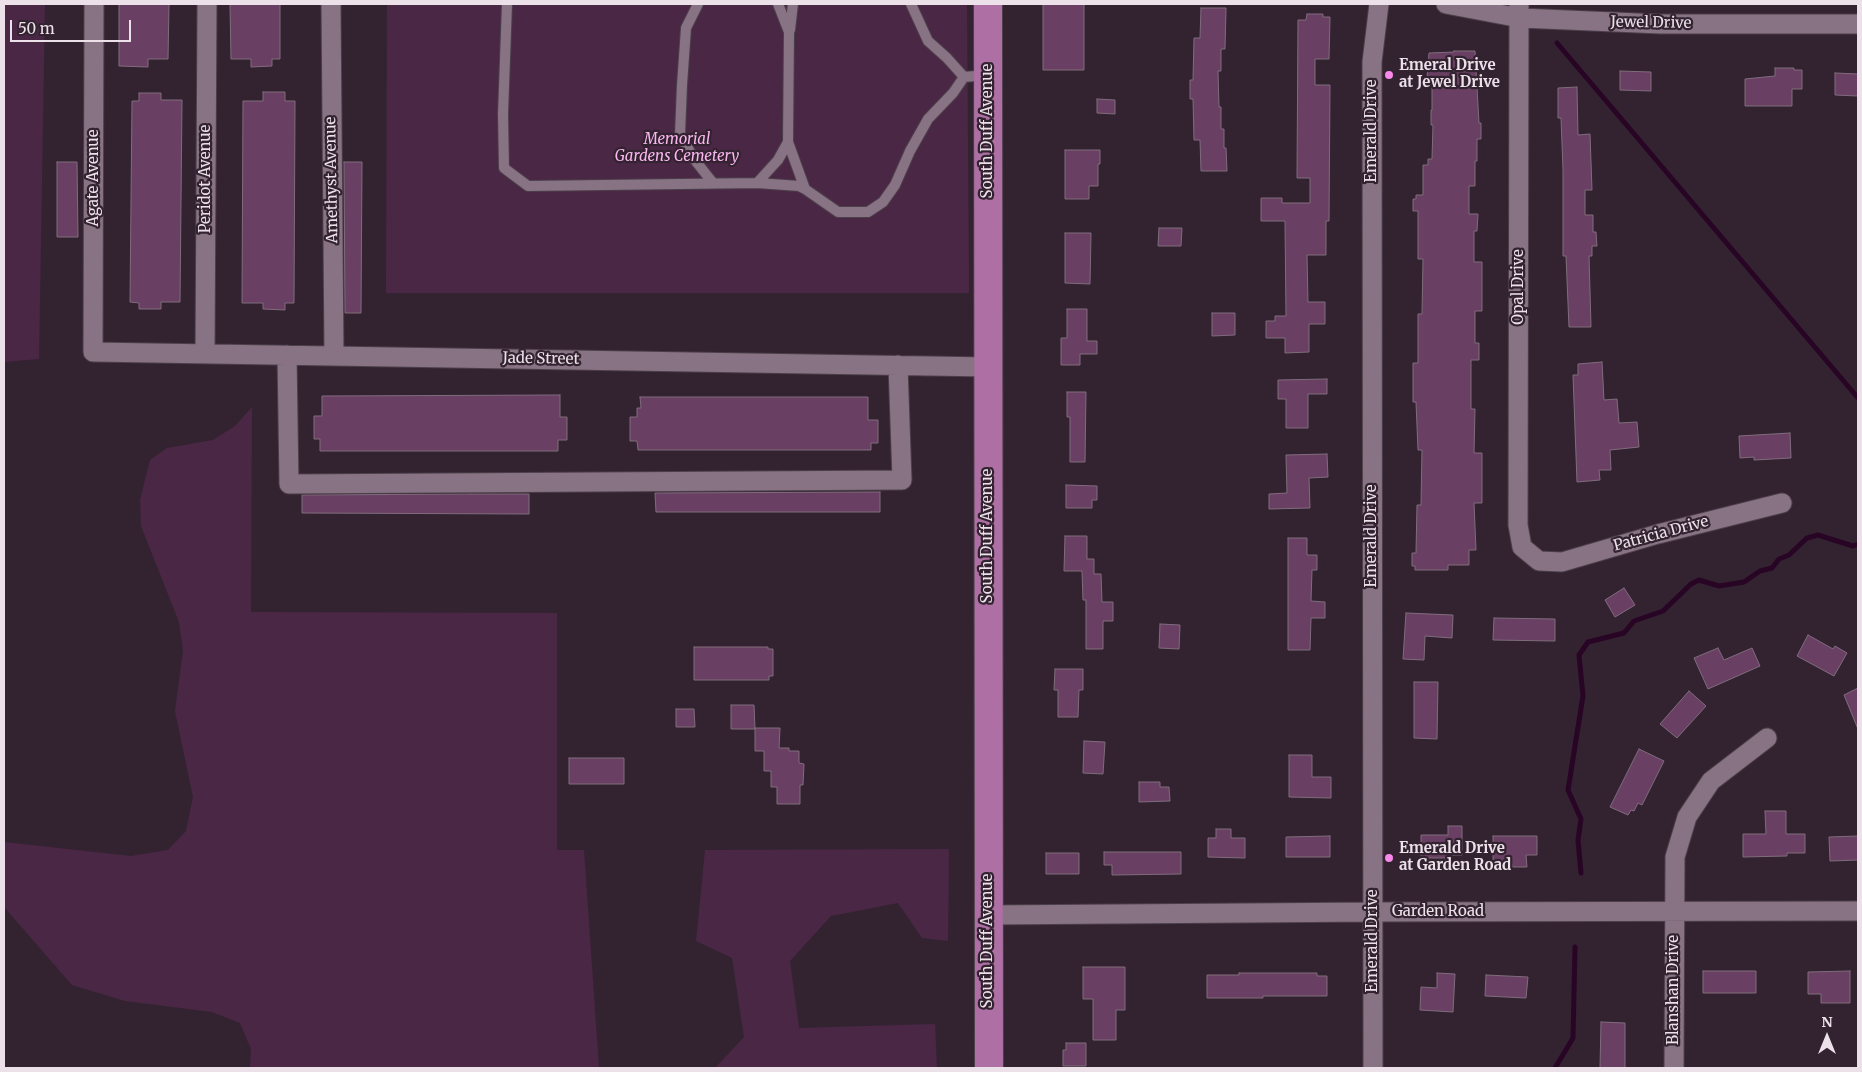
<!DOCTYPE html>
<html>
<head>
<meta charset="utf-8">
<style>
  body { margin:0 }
  #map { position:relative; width:1862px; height:1072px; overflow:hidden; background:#332331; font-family:Merriweather,serif }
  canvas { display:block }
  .frame { position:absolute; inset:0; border:5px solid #ece0e9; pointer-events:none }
  .north { position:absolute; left:1802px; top:1012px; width:50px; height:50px; -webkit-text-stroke:4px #332331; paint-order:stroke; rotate:0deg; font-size:14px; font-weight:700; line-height:20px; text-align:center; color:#ece0e9 }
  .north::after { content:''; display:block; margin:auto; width:18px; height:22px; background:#ece0e9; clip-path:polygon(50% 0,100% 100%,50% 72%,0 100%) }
  .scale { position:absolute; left:10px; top:20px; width:121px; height:22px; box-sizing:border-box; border:2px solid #ece0e9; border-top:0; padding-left:6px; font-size:15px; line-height:18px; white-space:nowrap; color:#ece0e9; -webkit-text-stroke:4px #332331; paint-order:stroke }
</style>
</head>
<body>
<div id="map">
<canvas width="1862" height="1072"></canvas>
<div class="frame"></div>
<div class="north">N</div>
<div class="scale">50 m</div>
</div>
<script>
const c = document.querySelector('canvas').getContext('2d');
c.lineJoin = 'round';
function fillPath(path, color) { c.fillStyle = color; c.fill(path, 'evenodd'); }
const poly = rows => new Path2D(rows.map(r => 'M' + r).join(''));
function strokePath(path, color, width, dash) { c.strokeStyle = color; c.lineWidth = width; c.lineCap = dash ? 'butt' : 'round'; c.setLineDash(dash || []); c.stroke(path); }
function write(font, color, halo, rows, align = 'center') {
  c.font = font + ' Merriweather,serif'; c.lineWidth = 4.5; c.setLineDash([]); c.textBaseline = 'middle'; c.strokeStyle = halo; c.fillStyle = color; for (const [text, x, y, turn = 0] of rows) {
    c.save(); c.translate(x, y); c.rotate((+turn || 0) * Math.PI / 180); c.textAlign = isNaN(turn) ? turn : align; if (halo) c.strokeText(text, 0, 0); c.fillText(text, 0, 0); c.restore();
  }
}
fillPath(poly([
  [4,4,45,4,39,359,4,362],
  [387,4,967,4,969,293,386,293],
  [252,407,251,612,557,613,557,850,584,850,599,1068,250,1068,251,1049,240,1023,212,1012,125,1001,72,985,4,907,4,842,131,856,168,850,186,831,193,797,175,711,183,651,179,622,141,526,140,500,150,460,167,448,213,440,235,426],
  [949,849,948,941,922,938,898,903,831,916,790,961,799,1028,935,1024,937,1068,715,1068,744,1037,732,958,696,941,705,850]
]), '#4b2746');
strokePath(poly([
  [1557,43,1858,398],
  [1581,873,1578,840,1581,819,1568,790,1583,696,1579,655,1588,642,1624,633,1634,621,1663,611,1691,584,1699,580,1719,586,1744,582,1760,571,1772,568,1779,559,1789,555,1807,538,1818,535,1853,546,1858,544],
  [1555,1068,1573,1038,1575,947]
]), '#290525', 5);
const building = poly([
  [119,4,169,4,168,59,148,59,148,67,119,66,119,4],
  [230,4,280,4,280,59,272,59,272,66,251,67,251,59,231,59,230,4],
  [1043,4,1084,4,1084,70,1043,70,1043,4],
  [1201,8,1226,8,1225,49,1221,49,1221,71,1218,71,1219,107,1221,107,1221,129,1224,129,1224,148,1226,148,1227,171,1201,171,1200,140,1194,140,1193,99,1190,99,1190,80,1193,80,1194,38,1200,38,1201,8],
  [1307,14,1323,14,1323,17,1330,17,1329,59,1315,59,1315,85,1330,85,1329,221,1326,221,1326,255,1307,255,1308,302,1325,302,1325,324,1309,324,1309,352,1285,353,1285,338,1266,338,1266,321,1275,321,1275,316,1286,316,1285,221,1261,221,1261,198,1282,198,1282,203,1310,203,1310,178,1297,178,1298,20,1306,20,1307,14],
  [1454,51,1475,51,1479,123,1481,123,1481,139,1477,139,1477,161,1475,161,1475,186,1469,186,1469,214,1478,214,1477,231,1474,231,1474,262,1482,262,1482,311,1475,311,1475,343,1479,343,1479,360,1471,360,1471,409,1475,409,1474,453,1482,453,1482,503,1474,503,1476,550,1469,550,1469,565,1448,565,1448,570,1415,570,1415,566,1412,566,1412,553,1416,553,1417,505,1421,505,1422,450,1418,450,1416,402,1413,402,1413,363,1418,363,1418,314,1422,314,1423,259,1418,259,1418,211,1413,211,1413,199,1416,199,1416,195,1423,195,1423,165,1428,165,1428,159,1432,159,1433,125,1431,125,1431,110,1432,110,1432,77,1427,78,1429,53,1454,52,1454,51],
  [1775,68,1794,68,1794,70,1802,70,1802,89,1792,89,1792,106,1745,106,1745,79,1775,76,1775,68],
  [1620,71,1651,72,1651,91,1620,90,1620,71],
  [1835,73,1858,74,1858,96,1835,95,1835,73],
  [1577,87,1578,135,1590,134,1592,190,1585,190,1585,215,1593,215,1593,232,1596,232,1597,246,1592,246,1592,256,1589,256,1591,327,1569,327,1566,256,1563,256,1563,170,1561,118,1558,118,1558,88,1577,87],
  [263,92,285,92,285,101,295,101,294,303,285,303,285,310,263,309,263,303,242,303,243,101,263,101,263,92],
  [139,93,161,93,161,100,182,100,180,302,161,302,161,309,139,309,139,303,130,302,132,101,139,101,139,93],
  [1097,99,1115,100,1115,114,1097,113,1097,99],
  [1065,150,1100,150,1100,164,1098,164,1098,186,1089,186,1089,199,1065,199,1065,150],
  [57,162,77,162,78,237,57,237,57,162],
  [344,162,362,162,361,313,345,313,344,162],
  [1159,228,1182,228,1181,246,1158,246,1159,228],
  [1065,233,1091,233,1090,284,1065,283,1065,233],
  [1067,309,1087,309,1087,341,1097,341,1097,354,1080,354,1080,365,1061,365,1061,338,1067,338,1067,309],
  [1212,313,1235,313,1235,335,1212,336,1212,313],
  [1602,362,1604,400,1617,399,1619,423,1637,422,1639,447,1610,450,1611,470,1599,470,1600,480,1577,482,1573,375,1578,375,1578,364,1602,362],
  [1327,379,1327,394,1308,394,1308,428,1286,428,1286,399,1278,399,1278,380,1327,379],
  [1067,392,1086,392,1085,462,1070,462,1070,417,1067,417,1067,392],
  [560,395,560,417,567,417,567,440,558,440,558,451,320,451,320,439,314,439,314,416,322,416,322,396,560,395],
  [640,397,868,397,868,420,878,420,878,443,871,443,871,450,638,450,637,441,630,441,630,417,637,417,637,408,641,408,640,397],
  [1790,433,1791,458,1754,460,1754,457,1740,458,1739,436,1790,433],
  [1327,454,1328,477,1309,478,1310,508,1269,509,1269,494,1287,493,1286,455,1327,454],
  [1066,485,1097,486,1097,500,1092,500,1092,508,1066,508,1066,485],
  [880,492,880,512,656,512,655,493,880,492],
  [470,494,529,494,529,514,302,513,302,495,470,494],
  [1065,536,1087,536,1087,559,1094,559,1094,574,1101,574,1102,602,1113,602,1113,621,1103,621,1103,649,1086,649,1086,600,1083,600,1082,571,1064,571,1065,536],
  [1288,538,1307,538,1307,555,1317,555,1317,570,1312,570,1311,601,1325,602,1325,618,1311,618,1310,650,1288,650,1288,538],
  [1624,588,1635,605,1615,617,1605,600,1624,588],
  [1406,613,1453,615,1452,638,1425,636,1424,660,1403,659,1406,613],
  [1494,618,1555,619,1555,641,1493,640,1494,618],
  [1160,624,1180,625,1179,649,1159,648,1160,624],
  [1808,635,1833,649,1835,646,1847,653,1834,676,1797,656,1808,635],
  [694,647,768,647,768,649,773,649,773,676,769,676,769,680,694,680,694,647],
  [1718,648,1724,660,1752,648,1760,666,1708,689,1694,658,1718,648],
  [1055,669,1083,669,1083,690,1079,690,1078,717,1058,717,1058,690,1054,690,1055,669],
  [1414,682,1438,682,1437,739,1414,738,1414,682],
  [1858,688,1858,729,1844,695,1858,688],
  [1689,691,1706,706,1677,738,1660,724,1689,691],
  [731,705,754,705,755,729,731,729,731,705],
  [676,709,694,709,695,727,676,727,676,709],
  [755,728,780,728,779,748,789,748,789,751,799,751,799,763,804,764,803,785,800,785,800,804,777,804,777,787,771,787,771,771,764,771,764,751,755,751,755,728],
  [1084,741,1105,742,1103,774,1083,773,1084,741],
  [1639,749,1664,761,1642,805,1638,803,1634,811,1631,810,1628,815,1610,807,1639,749],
  [1289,755,1312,755,1312,777,1331,777,1331,798,1289,797,1289,755],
  [569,758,624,758,624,784,569,784,569,758],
  [1139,782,1160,782,1160,787,1169,787,1170,801,1139,802,1139,782],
  [1765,811,1786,811,1786,834,1805,834,1805,853,1787,853,1787,856,1743,857,1743,834,1766,834,1765,811],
  [1448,826,1462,826,1462,855,1451,855,1451,858,1421,858,1421,835,1448,835,1448,826],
  [1216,829,1231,829,1231,838,1245,838,1245,858,1208,857,1208,838,1216,838,1216,829],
  [1330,836,1330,857,1286,857,1286,837,1330,836],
  [1493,836,1537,836,1537,855,1526,855,1527,867,1512,867,1512,864,1493,864,1493,836],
  [1858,836,1858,860,1830,861,1829,837,1858,836],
  [1104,852,1181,852,1181,874,1112,875,1112,865,1104,865,1104,852],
  [1046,853,1079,853,1079,874,1046,874,1046,853],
  [1083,967,1125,967,1125,1010,1116,1010,1116,1040,1093,1040,1093,999,1083,999,1083,967],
  [1703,971,1756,971,1756,993,1703,993,1703,971],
  [1850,971,1850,1003,1821,1003,1821,994,1808,994,1808,972,1850,971],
  [1239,973,1317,973,1317,976,1327,976,1327,996,1263,996,1263,998,1207,998,1207,975,1239,975,1239,973],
  [1437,973,1455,974,1453,1012,1420,1010,1421,987,1437,988,1437,973],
  [1486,975,1528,977,1526,998,1485,996,1486,975],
  [1601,1022,1625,1023,1625,1068,1600,1068,1601,1022],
  [1066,1043,1086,1043,1086,1066,1063,1066,1063,1050,1066,1050,1066,1043]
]);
fillPath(building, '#694063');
strokePath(building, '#806c7d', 1);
const service = poly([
  [507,4,503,114,504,168,528,186,757,183,778,160,788,142,789,32,778,4],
  [698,4,686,28,682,85,680,134,694,159,713,183],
  [911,4,928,41,947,58,964,77],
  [790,30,793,4],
  [788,142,805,189,838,212,868,212,883,202,895,185,910,151,928,119,953,93,964,77,987,75],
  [757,183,799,186,805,189]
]);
const minor = poly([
  [94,4,93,352,989,367],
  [331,4,334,356],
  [1446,4,1520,18,1661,24,1858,24],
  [1519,4,1518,525,1522,547,1539,561,1562,562,1658,534,1782,503],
  [205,354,207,4],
  [287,355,289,484,902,480,898,365],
  [988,915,1373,912,1858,911],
  [1373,1068,1372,62,1379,4],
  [1674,1068,1675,857,1687,817,1711,781,1767,738]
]);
const primary = poly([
  [988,4,989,1068]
]);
strokePath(service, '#4d3f4a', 12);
strokePath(minor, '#4d3f4a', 21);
strokePath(primary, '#4d3f4a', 30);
strokePath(service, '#877383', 10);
strokePath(minor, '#877383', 19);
strokePath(primary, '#ad6fa4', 28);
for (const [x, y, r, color] of [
  [1389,75,5,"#f888e9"],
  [1389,858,5,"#f888e9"]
]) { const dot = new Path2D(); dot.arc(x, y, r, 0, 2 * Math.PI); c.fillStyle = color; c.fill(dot); strokePath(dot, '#332331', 2); }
write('15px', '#ece0e9', '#332331', [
  ["Jewel Drive",1651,23,1],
  ["South Duff Avenue",988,131,-90],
  ["Emerald Drive",1372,131,-90],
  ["Agate Avenue",94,178,-90],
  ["Peridot Avenue",206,179,-90],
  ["Amethyst Avenue",332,180,-91],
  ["Opal Drive",1519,287,-90],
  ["Jade Street",541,359,1],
  ["Patricia Drive",1661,534,-15],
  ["South Duff Avenue",988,536,-90],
  ["Emerald Drive",1372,536,-90],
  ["Garden Road",1438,912],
  ["South Duff Avenue",988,941,-90],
  ["Emerald Drive",1373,941,-90],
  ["Blanshan Drive",1674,990,-90]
]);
write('bold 15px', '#ece0e9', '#332331', [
  ["Emeral Drive",1399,66],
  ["at Jewel Drive",1399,83],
  ["Emerald Drive",1399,849],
  ["at Garden Road",1399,866]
], 'left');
write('italic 15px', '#fab6ef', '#332331', [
  ["Memorial",677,140],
  ["Gardens Cemetery",677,157]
]);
</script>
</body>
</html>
